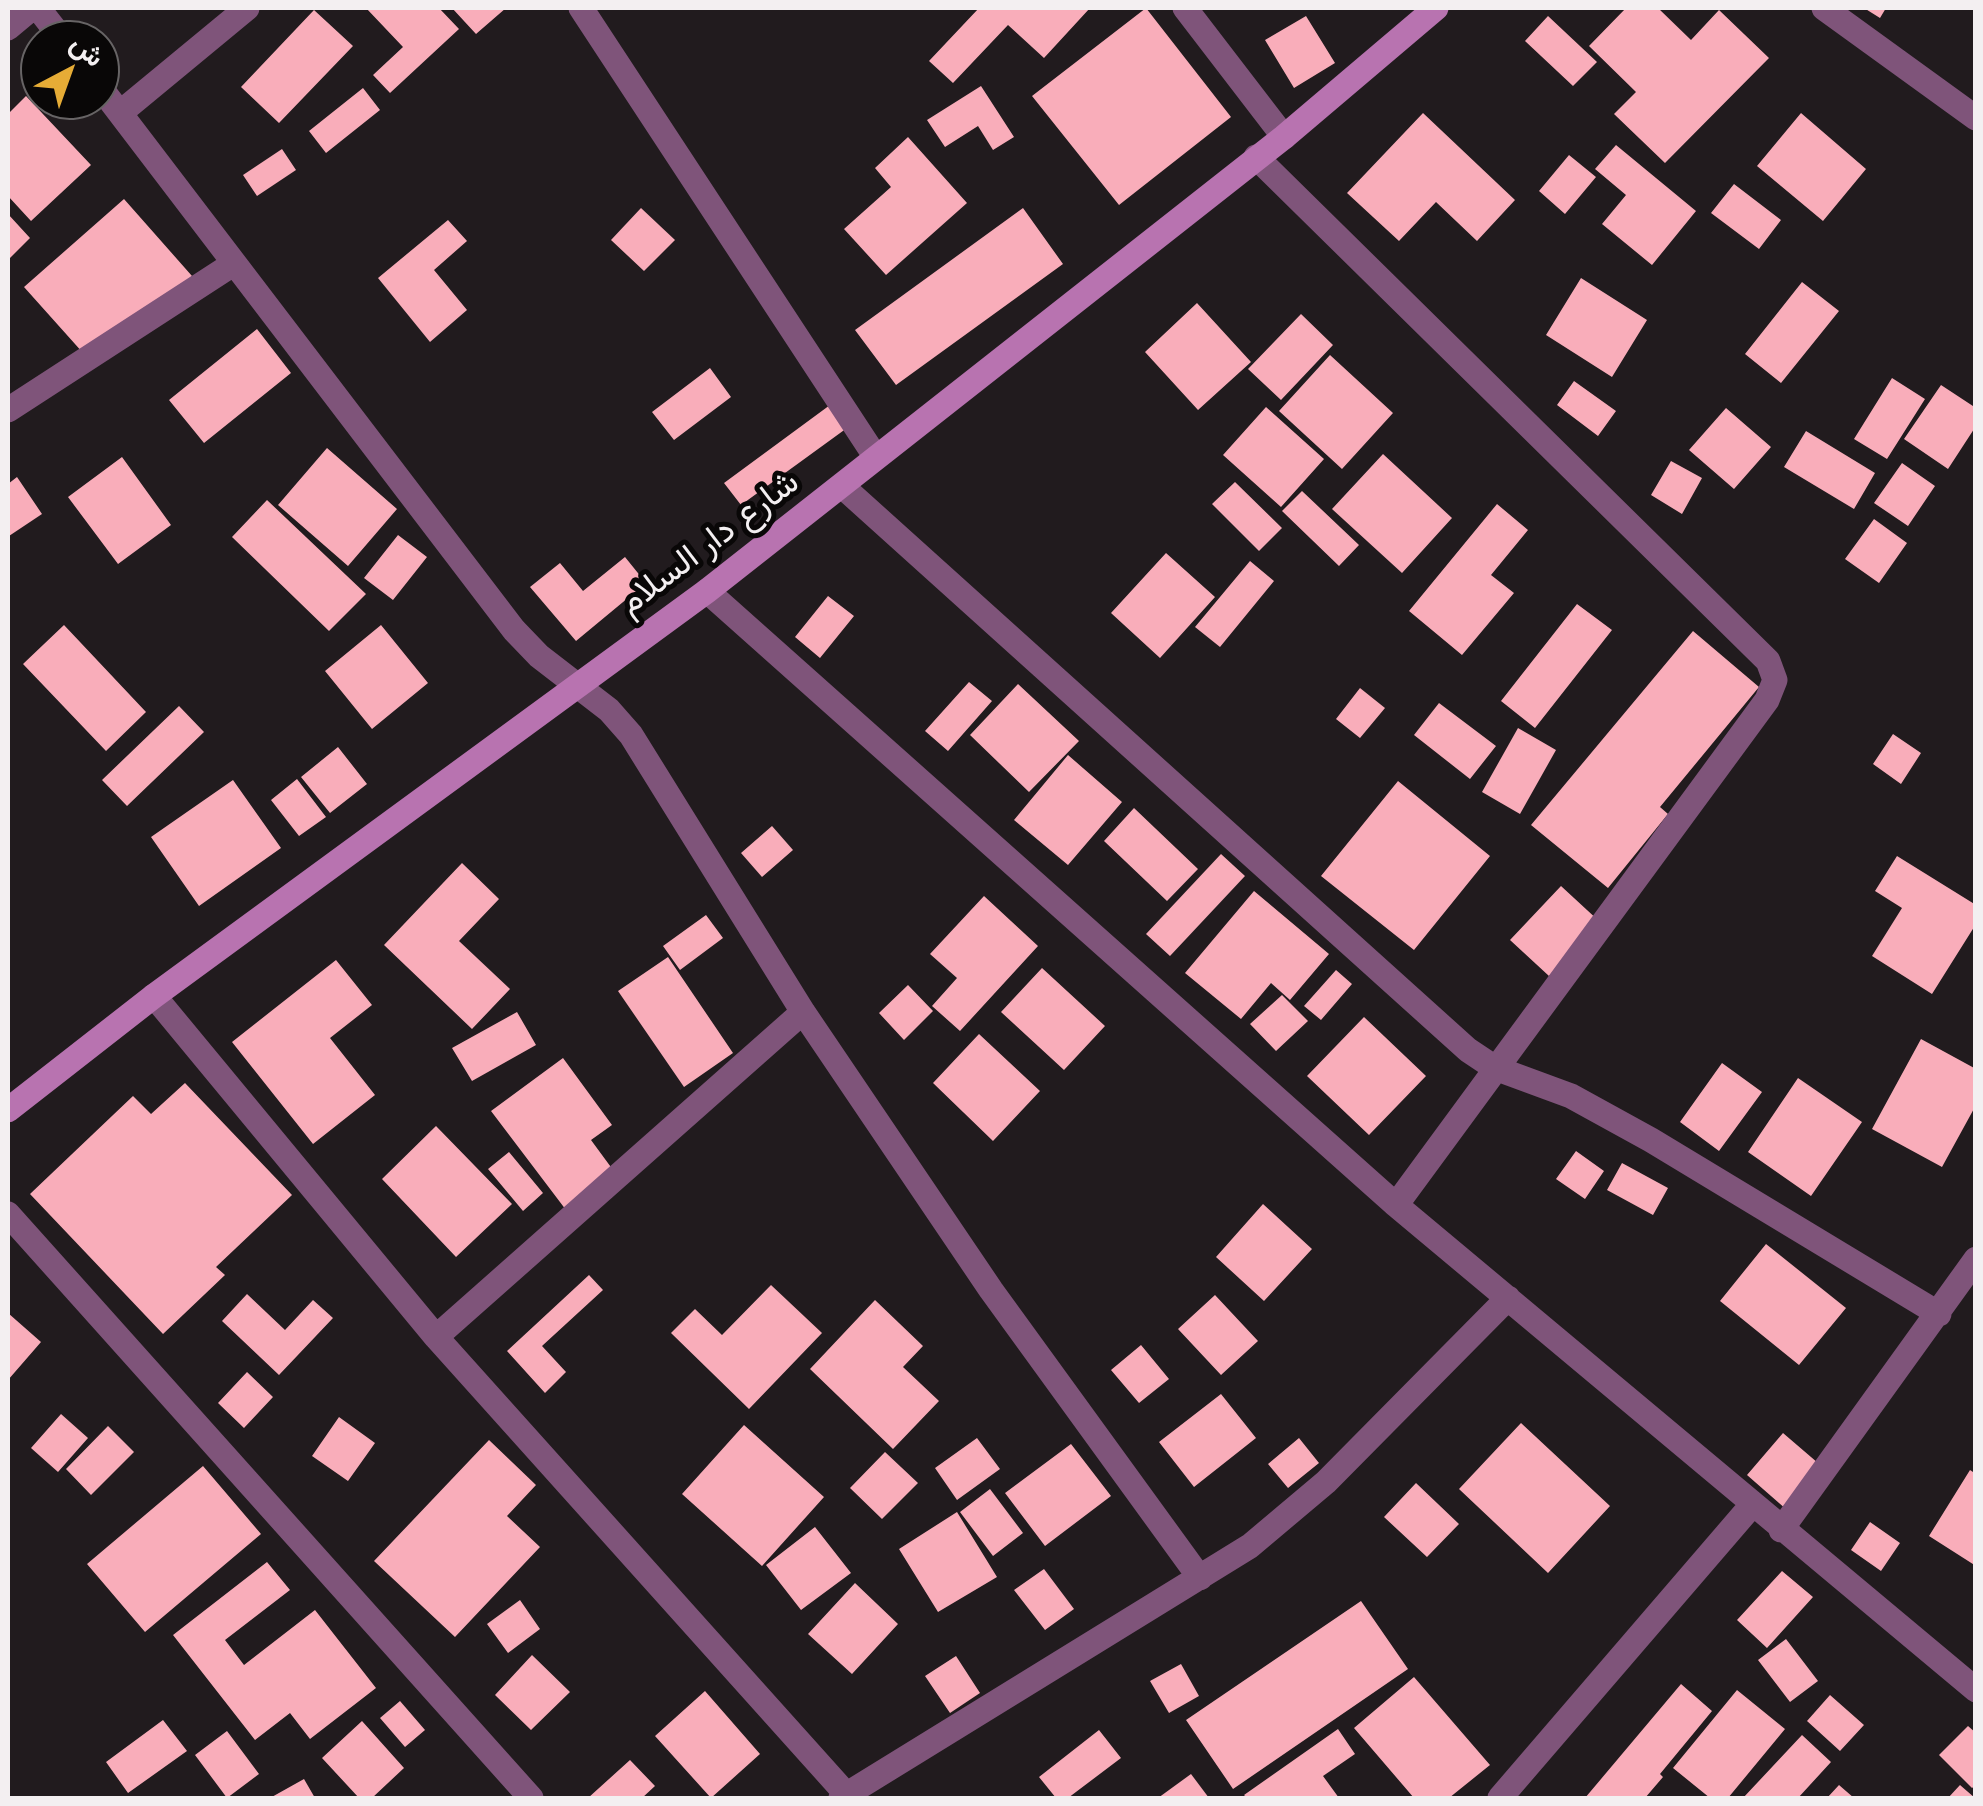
<!DOCTYPE html>
<html>
<head>
<meta charset="utf-8">
<style>
  body { margin:0 }
  #map { position:relative; width:1983px; height:1806px; overflow:hidden; background:#211b1e; font-family:"Noto Sans",Vazirmatn,sans-serif }
  canvas { display:block }
  .frame { position:absolute; inset:0; border:10px solid #f3eff1; pointer-events:none }
  .north { position:absolute; left:20px; top:20px; width:100px; height:100px; box-sizing:border-box; background:#090707; border:2px solid #676465; border-radius:50%; rotate:41deg; font-size:28px; font-weight:700; line-height:40px; text-align:center; color:#f3eff1 }
  .north::after { content:''; display:block; margin:auto; width:35px; height:45px; background:#e6ac36; clip-path:polygon(50% 0,100% 100%,50% 72%,0 100%) }
</style>
</head>
<body>
<div id="map">
<canvas width="1983" height="1806"></canvas>
<div class="frame"></div>
<div class="north">ش</div>
</div>
<script>
const c = document.querySelector('canvas').getContext('2d');
c.lineJoin = 'round';
function fillPath(path, color) { c.fillStyle = color; c.fill(path, 'evenodd'); }
const poly = rows => new Path2D(rows.map(r => 'M' + r).join(''));
function strokePath(path, color, width, dash) { c.strokeStyle = color; c.lineWidth = width; c.lineCap = dash ? 'butt' : 'round'; c.setLineDash(dash || []); c.stroke(path); }
function write(font, color, halo, rows, align = 'center') {
  c.font = font + ' "Noto Sans",Vazirmatn,sans-serif'; c.lineWidth = 10; c.setLineDash([]); c.textBaseline = 'middle'; c.strokeStyle = halo; c.fillStyle = color; for (const [text, x, y, turn = 0] of rows) {
    c.save(); c.translate(x, y); c.rotate((+turn || 0) * Math.PI / 180); c.textAlign = isNaN(turn) ? turn : align; if (halo) c.strokeText(text, 0, 0); c.fillText(text, 0, 0); c.restore();
  }
}
fillPath(poly([
  [366,8,439,8,459,29,390,93,373,75,403,47],
  [452,8,506,8,476,34],
  [979,8,1090,8,1044,58,1008,25,953,83,929,61],
  [1146,8,1231,117,1119,205,1032,96],
  [1626,8,1658,8,1691,40,1719,10,1769,58,1665,163,1614,114,1636,92,1589,46],
  [1864,8,1886,8,1880,18],
  [314,10,353,46,279,123,241,87],
  [1306,16,1335,63,1294,88,1265,40],
  [1548,16,1597,62,1573,86,1525,41],
  [981,86,1014,137,993,150,978,126,945,147,927,120],
  [363,88,380,110,326,153,309,131],
  [26,96,91,165,31,221,8,196,8,114],
  [1423,113,1515,200,1477,241,1436,202,1399,241,1347,193],
  [1801,113,1866,169,1823,221,1757,166],
  [908,137,967,203,886,275,844,229,891,187,875,168],
  [1616,145,1696,211,1652,265,1602,224,1626,195,1595,169],
  [282,149,296,170,257,196,243,175],
  [1569,155,1596,177,1565,214,1539,191],
  [1734,184,1781,220,1759,249,1711,213],
  [124,199,192,276,92,363,24,287],
  [641,208,675,240,644,271,611,240],
  [1023,208,1063,264,896,385,855,330],
  [8,214,30,238,8,260],
  [448,220,467,241,434,270,467,310,430,342,378,278],
  [1581,278,1647,320,1612,377,1546,335],
  [1802,282,1839,311,1781,383,1745,354],
  [1197,303,1251,362,1198,410,1145,352],
  [1301,314,1333,345,1281,400,1248,369],
  [257,329,291,373,204,443,169,400],
  [1330,355,1393,413,1342,469,1279,411],
  [710,368,731,397,674,440,652,412],
  [1892,378,1925,399,1887,459,1854,439],
  [1574,381,1616,411,1598,436,1557,405],
  [1941,385,1976,408,1976,426,1948,469,1904,439],
  [830,405,847,428,741,505,724,483],
  [1266,407,1324,459,1281,507,1223,455],
  [1726,408,1771,447,1734,489,1689,450],
  [1806,431,1875,473,1854,509,1784,467],
  [327,448,397,509,348,566,278,505],
  [1383,454,1452,518,1402,573,1332,509],
  [122,457,171,525,118,564,68,497],
  [1671,461,1702,478,1682,514,1651,495],
  [1902,463,1935,486,1908,526,1874,503],
  [17,477,42,514,9,536,8,484],
  [1235,482,1282,528,1259,551,1212,504],
  [1302,491,1359,545,1339,566,1282,511],
  [267,500,366,594,329,631,232,537],
  [1497,504,1528,530,1491,575,1514,593,1462,655,1409,611],
  [1874,519,1907,543,1879,583,1845,559],
  [398,535,427,557,393,600,364,578],
  [1166,553,1215,597,1160,658,1111,613],
  [625,557,646,583,576,641,530,587,560,563,583,591],
  [1250,561,1274,581,1220,647,1195,627],
  [828,596,854,616,820,658,795,637],
  [1577,604,1612,630,1535,728,1501,701],
  [64,625,146,712,106,751,23,664],
  [381,625,428,683,372,729,325,671],
  [1693,631,1759,687,1660,807,1668,814,1608,888,1531,825],
  [969,682,992,701,948,751,925,731],
  [1018,684,1079,741,1029,792,970,735],
  [1360,688,1385,708,1360,738,1336,719],
  [1439,703,1496,746,1470,779,1414,735],
  [179,706,204,732,127,806,102,780],
  [1518,728,1556,750,1520,814,1482,792],
  [1893,734,1921,753,1901,784,1873,764],
  [338,747,367,784,330,813,301,777],
  [1068,755,1122,802,1068,865,1014,820],
  [297,779,326,817,299,836,271,800],
  [233,780,281,848,199,906,151,837],
  [1398,781,1490,856,1414,950,1321,876],
  [1134,808,1198,869,1167,901,1104,841],
  [772,826,793,850,762,877,741,853],
  [1221,854,1245,876,1170,956,1146,934],
  [1897,856,1976,905,1976,924,1932,994,1872,956,1902,908,1875,891],
  [462,863,499,899,459,941,510,989,472,1029,384,945],
  [1561,886,1600,922,1549,976,1510,940],
  [1254,891,1329,954,1290,1000,1271,983,1241,1019,1185,973],
  [984,896,1038,946,960,1031,932,1006,957,978,930,954],
  [706,915,723,938,680,970,663,946],
  [668,957,733,1053,684,1087,618,991],
  [336,960,372,1005,330,1038,375,1095,313,1144,232,1042],
  [1042,968,1105,1026,1064,1070,1001,1012],
  [1336,970,1352,984,1321,1020,1304,1006],
  [908,985,933,1011,904,1040,879,1013],
  [1282,995,1308,1021,1276,1051,1250,1024],
  [517,1012,536,1045,472,1081,452,1048],
  [1364,1017,1426,1076,1369,1135,1307,1076],
  [979,1034,1040,1091,993,1141,933,1083],
  [1921,1039,1976,1069,1976,1105,1942,1167,1872,1129],
  [563,1058,612,1125,591,1140,616,1174,566,1210,491,1111],
  [1722,1063,1762,1092,1719,1151,1680,1122],
  [1798,1078,1862,1122,1811,1196,1748,1152],
  [185,1083,292,1195,216,1267,225,1275,163,1334,30,1194,133,1096,151,1114],
  [436,1126,512,1204,456,1257,382,1179],
  [1576,1151,1604,1171,1585,1199,1556,1179],
  [509,1152,543,1193,523,1211,488,1169],
  [1622,1163,1668,1188,1653,1215,1607,1190],
  [1263,1204,1312,1249,1264,1301,1216,1257],
  [1766,1244,1846,1308,1799,1365,1720,1301],
  [589,1275,603,1290,542,1346,566,1372,545,1393,507,1351],
  [771,1285,822,1333,749,1409,671,1333,695,1309,722,1335],
  [247,1294,285,1330,313,1300,333,1318,279,1375,222,1321],
  [1215,1295,1258,1341,1221,1375,1178,1329],
  [875,1300,923,1346,903,1367,939,1401,893,1449,810,1369],
  [8,1313,41,1342,8,1380],
  [1141,1345,1169,1379,1139,1403,1111,1370],
  [247,1372,273,1397,244,1428,218,1403],
  [1221,1394,1256,1438,1194,1487,1159,1442],
  [61,1414,88,1438,58,1472,31,1448],
  [339,1417,375,1443,348,1481,312,1456],
  [1521,1423,1610,1506,1548,1573,1459,1489],
  [744,1425,824,1497,762,1566,682,1494],
  [108,1426,134,1452,91,1495,66,1469],
  [1783,1433,1832,1475,1795,1517,1747,1475],
  [977,1438,1000,1469,957,1500,935,1468],
  [1299,1438,1319,1463,1288,1488,1268,1464],
  [489,1440,536,1485,507,1516,540,1547,455,1637,374,1561],
  [1071,1444,1111,1496,1045,1546,1005,1493],
  [885,1452,918,1483,882,1519,850,1488],
  [203,1466,261,1534,145,1632,87,1564],
  [1970,1470,1976,1474,1976,1566,1929,1536],
  [1416,1483,1459,1524,1427,1557,1384,1517],
  [990,1489,1023,1533,993,1556,960,1512],
  [957,1512,997,1577,938,1612,899,1549],
  [1870,1522,1900,1543,1881,1571,1851,1550],
  [815,1527,851,1573,801,1610,766,1565],
  [267,1562,290,1590,225,1640,244,1665,315,1610,376,1688,310,1739,290,1713,255,1740,173,1635],
  [1044,1569,1074,1609,1045,1630,1014,1590],
  [1782,1571,1813,1597,1767,1648,1737,1620],
  [855,1583,898,1624,852,1674,808,1634],
  [520,1600,540,1629,508,1653,487,1624],
  [1361,1601,1408,1669,1233,1789,1186,1720],
  [1786,1639,1818,1681,1790,1702,1758,1660],
  [532,1655,570,1692,531,1730,495,1695],
  [956,1656,980,1693,950,1713,925,1676],
  [1181,1664,1199,1696,1169,1713,1150,1681],
  [1414,1677,1490,1765,1449,1798,1414,1798,1354,1728],
  [1681,1684,1712,1711,1660,1774,1663,1777,1645,1798,1585,1798],
  [1737,1690,1785,1729,1728,1798,1710,1798,1673,1768],
  [705,1691,760,1754,711,1798,655,1736],
  [1830,1695,1864,1725,1840,1751,1807,1721],
  [400,1701,425,1730,405,1747,380,1718],
  [163,1720,187,1751,128,1793,106,1762],
  [362,1721,404,1768,372,1798,359,1798,322,1758],
  [1968,1726,1976,1733,1976,1785,1972,1788,1939,1755],
  [1338,1729,1355,1754,1323,1776,1339,1798,1247,1798,1244,1795],
  [1099,1730,1121,1758,1068,1798,1056,1798,1039,1777],
  [227,1731,259,1774,227,1798,195,1755],
  [1802,1735,1831,1762,1798,1798,1743,1798],
  [630,1760,655,1786,642,1798,588,1798],
  [1191,1774,1209,1798,1158,1798],
  [304,1779,315,1798,270,1798],
  [1839,1785,1854,1798,1827,1798],
  [1960,1785,1975,1798,1948,1798]
]), '#f9adba');
strokePath(poly([
  [38,8,63,40],
  [581,8,875,456],
  [1185,8,1284,137],
  [1824,8,1976,118],
  [8,28,32,8],
  [100,87,514,630,539,656,609,710,631,735,803,1012,991,1290,1200,1578],
  [120,113,247,8],
  [1256,157,1768,661,1775,680,1767,700,1396,1205],
  [8,410,233,264],
  [842,486,1468,1050,1495,1068,1571,1096,1651,1140,1939,1314],
  [707,591,1396,1205,1976,1690],
  [154,996,436,1337,847,1795],
  [8,1214,531,1798],
  [436,1337,803,1012],
  [1781,1530,1976,1259],
  [841,1798,1250,1546,1326,1482,1508,1298],
  [1500,1798,1752,1505]
]), '#7f547a', 25);
strokePath(poly([
  [8,1110,154,996,707,591,1284,137,1436,8]
]), '#b873b0', 25);
write('35px', '#f3eff1', '#090707', [
  ["شارع دار السلام",709,543,-37]
]);
</script>
</body>
</html>
